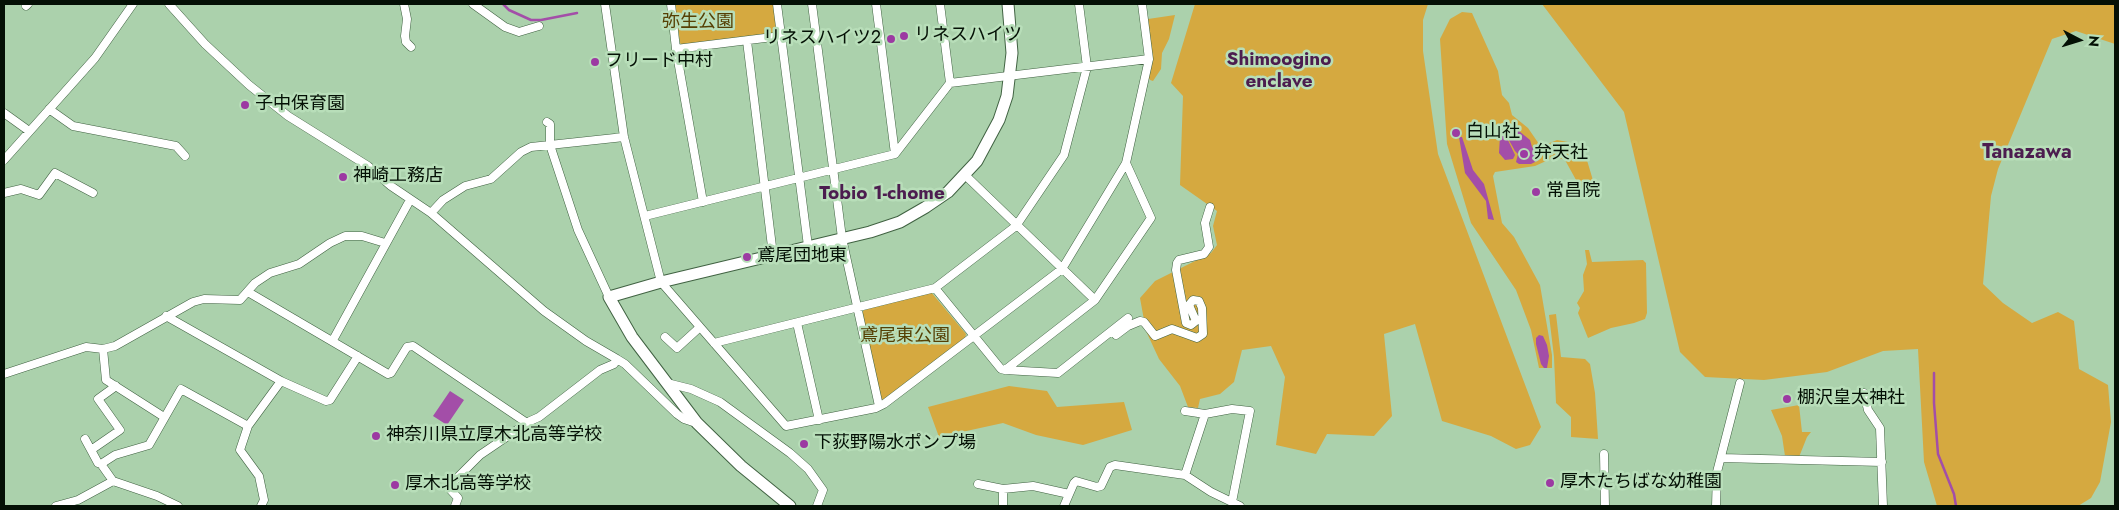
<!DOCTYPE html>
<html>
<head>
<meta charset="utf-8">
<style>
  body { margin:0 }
  #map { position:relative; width:2119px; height:510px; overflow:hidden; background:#abd1ac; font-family:Jost,sans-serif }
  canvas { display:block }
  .frame { position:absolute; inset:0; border:5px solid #041005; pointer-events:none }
  .north { position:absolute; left:2054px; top:15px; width:50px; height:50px; -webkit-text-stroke:4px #b8deb9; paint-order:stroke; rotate:95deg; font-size:14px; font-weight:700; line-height:20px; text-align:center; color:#041005 }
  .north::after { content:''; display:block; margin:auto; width:18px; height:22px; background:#041005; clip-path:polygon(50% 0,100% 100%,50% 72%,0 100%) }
</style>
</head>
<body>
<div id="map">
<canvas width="2119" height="510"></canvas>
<div class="frame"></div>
<div class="north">N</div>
</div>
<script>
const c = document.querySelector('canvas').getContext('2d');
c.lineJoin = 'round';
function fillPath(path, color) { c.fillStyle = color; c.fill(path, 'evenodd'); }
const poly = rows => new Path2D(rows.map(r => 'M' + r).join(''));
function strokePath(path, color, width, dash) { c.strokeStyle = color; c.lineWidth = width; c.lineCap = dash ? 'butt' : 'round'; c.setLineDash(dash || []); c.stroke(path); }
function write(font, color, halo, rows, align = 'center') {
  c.font = font + ' Jost,"Noto Sans JP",sans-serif'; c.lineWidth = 5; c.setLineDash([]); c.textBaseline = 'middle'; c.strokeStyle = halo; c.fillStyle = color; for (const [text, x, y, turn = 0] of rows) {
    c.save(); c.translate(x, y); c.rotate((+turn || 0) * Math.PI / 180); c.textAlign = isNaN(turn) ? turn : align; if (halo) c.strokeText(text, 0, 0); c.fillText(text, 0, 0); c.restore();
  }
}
fillPath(poly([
  [675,4,774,4,778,34,682,45,680,43],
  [1195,4,1428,4,1423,20,1423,51,1438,154,1541,427,1530,445,1516,449,1491,436,1442,421,1415,324,1384,334,1392,416,1374,436,1327,434,1316,454,1276,445,1285,377,1271,346,1242,350,1234,382,1220,394,1200,399,1198,408,1188,407,1180,386,1159,359,1146,331,1140,298,1155,281,1211,253,1217,245,1213,226,1217,211,1180,185,1183,96,1171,83],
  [1542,4,2115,4,2115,44,2076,31,2052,39,1998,169,1991,196,1983,284,2003,303,2032,323,2058,312,2074,321,2079,369,2108,385,2111,422,2100,482,2091,498,2078,506,1937,506,1924,462,1918,349,1883,351,1827,372,1764,380,1705,377,1680,352,1624,112],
  [1462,12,1472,13,1498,71,1502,95,1509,103,1512,115,1528,128,1539,144,1545,145,1557,140,1568,142,1586,157,1595,187,1590,196,1586,198,1565,160,1555,157,1535,166,1495,172,1493,176,1502,223,1514,237,1540,285,1552,355,1552,368,1539,368,1531,330,1516,290,1471,223,1447,144,1440,39,1450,19],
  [1175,15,1169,39,1162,53,1161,69,1153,81,1150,80,1148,76,1152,57,1148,19],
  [1585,250,1589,250,1592,262,1643,260,1646,263,1647,313,1645,319,1634,323,1611,328,1588,338,1578,313,1580,308,1577,303,1584,291,1583,275,1587,264],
  [931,292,966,334,965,338,883,400,881,398,862,313,864,310],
  [1556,314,1561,357,1585,359,1590,364,1595,393,1598,439,1571,437,1571,417,1556,403,1554,357,1549,315],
  [1009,386,1047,391,1057,407,1124,402,1132,430,1083,445,1036,435,1003,423,939,437,928,407],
  [1799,405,1802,432,1811,432,1807,437,1799,457,1785,456,1782,436,1771,410]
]), '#d5a940');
fillPath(poly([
  [1508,122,1530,140,1532,147,1540,155,1539,160,1531,164,1519,164,1516,162,1518,154,1515,151,1505,133,1503,125],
  [1503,135,1506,136,1515,155,1513,159,1505,160,1499,153,1500,136],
  [1459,137,1462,137,1473,170,1484,184,1494,220,1488,219,1486,201,1465,173],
  [1539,335,1543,336,1547,345,1549,356,1547,368,1544,368,1541,364,1536,344,1536,338],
  [450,391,464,400,447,425,433,416]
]), '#a34ea8');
strokePath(poly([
  [503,4,509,10,531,20,541,20,577,13],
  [1934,373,1934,403,1938,454,1954,494,1956,506]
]), '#a34ea8', 2.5);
const street = poly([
  [169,4,205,44,249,85,288,116,368,166,391,186,431,213,544,311,586,341,617,359,614,364,600,370,539,417,530,421,480,455,448,487,458,498,455,506],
  [404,4,407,19,405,36,406,42,411,47],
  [473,4,505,27,519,32,539,26],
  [605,4,624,137,661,282,786,426,876,408,884,404,1062,269,1126,163,1149,59,1142,4],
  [671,4,676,49,703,202],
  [777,4,808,246],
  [812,4,842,238,879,406],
  [876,4,895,154],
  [26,6,28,4],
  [747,41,773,255],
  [676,49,781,36],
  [950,83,1149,59],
  [49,109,73,126,176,146,185,156],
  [4,113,29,131],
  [547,122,550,124,550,145,578,230,609,297],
  [4,160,95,58,133,4],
  [965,175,1095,300],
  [4,193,21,189,39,195,55,173,93,193],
  [431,213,443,200,465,186,491,179,521,152,531,147,624,137],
  [645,216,895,154,950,83,940,4],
  [935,288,1001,369,1005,370,1058,373,1128,318],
  [248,292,388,374,391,373,407,347,413,346,524,421,525,425],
  [166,316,281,381,326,401,330,400,358,356],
  [797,323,819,420],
  [1128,326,1140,321,1144,322,1155,336,1172,329,1197,338,1203,334,1202,308,1199,301,1193,300,1189,305,1196,321,1191,325,1186,323,1176,270,1177,263,1179,260,1204,254,1209,247,1205,223,1210,207],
  [1113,331,1116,335,1128,326,1126,323],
  [665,337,677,348,699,328],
  [333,340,410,200],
  [714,343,935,288,1016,226,1064,155,1087,67,1079,4],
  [617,359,625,364,677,414,684,419,696,423],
  [1005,370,1095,300,1151,218,1126,163],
  [4,374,86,347,103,349],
  [667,383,691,389,720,402,790,453,808,469,823,490,817,506],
  [1864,393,1868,410,1880,428,1883,506],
  [1185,411,1205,414],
  [164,417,106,380,103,349,115,346,193,302,204,299,240,300,255,283,270,273,299,264,330,243,345,236,362,236,385,243],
  [85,439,91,450],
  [1604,454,1605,506],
  [1721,458,1882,462],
  [101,464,98,463,91,450,120,430,98,399,116,386],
  [1185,475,1205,414,1232,409,1250,411,1232,502],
  [978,484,1003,489,1033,486,1069,494],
  [56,506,78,500,113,481],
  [178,506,157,496,113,481,101,464,115,455,149,445,181,389,248,426],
  [261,506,264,500,259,476,240,450,248,426,281,381],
  [1003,506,1003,489],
  [1064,506,1074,483,1076,481,1097,487,1101,486,1110,467,1115,465,1185,475,1211,492,1240,506],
  [1716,506,1717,472,1740,383]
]);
const secondary = poly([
  [790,506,741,466,697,423,632,337,609,297,661,282,870,232,900,222,926,207,948,192,977,161,999,120,1007,96,1012,53,1008,4]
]);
strokePath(street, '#406242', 9);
strokePath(secondary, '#406242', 13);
strokePath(street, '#fff', 8);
strokePath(secondary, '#fff', 11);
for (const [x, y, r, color] of [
  [904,36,5,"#9c3aa2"],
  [891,39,5,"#9c3aa2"],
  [595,62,5,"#9c3aa2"],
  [245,105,5,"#9c3aa2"],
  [1456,133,5,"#9c3aa2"],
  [1524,154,5,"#9c3aa2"],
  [343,177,5,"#9c3aa2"],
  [1536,192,5,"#9c3aa2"],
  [747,257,5,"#9c3aa2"],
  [1787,399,5,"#9c3aa2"],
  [376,436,5,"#9c3aa2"],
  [804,444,5,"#9c3aa2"],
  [1550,483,5,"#9c3aa2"],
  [395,485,5,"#9c3aa2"]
]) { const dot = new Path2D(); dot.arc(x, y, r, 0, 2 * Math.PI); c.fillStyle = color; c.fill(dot); strokePath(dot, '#b8deb9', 2); }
write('18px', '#564004', '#b8deb9', [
  ["弥生公園",698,23],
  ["鳶尾東公園",905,337]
]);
write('18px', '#041005', '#b8deb9', [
  ["リネスハイツ",914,36],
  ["リネスハイツ2",881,39,"right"],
  ["フリード中村",605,62],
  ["子中保育園",255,105],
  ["白山社",1466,133],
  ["弁天社",1534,154],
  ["神崎工務店",353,177],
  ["常昌院",1546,192],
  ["鳶尾団地東",757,257],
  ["棚沢皇太神社",1797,399],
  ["神奈川県立厚木北高等学校",386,436],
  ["下荻野陽水ポンプ場",814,444],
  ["厚木たちばな幼稚園",1560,483],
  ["厚木北高等学校",405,485]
], 'left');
write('bold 19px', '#4c1d4f', '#b8deb9', [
  ["Shimoogino",1279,60],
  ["enclave",1279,82],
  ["Tobio 1-chome",882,194]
]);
write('bold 20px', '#4c1d4f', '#b8deb9', [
  ["Tanazawa",2027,153]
]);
</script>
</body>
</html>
